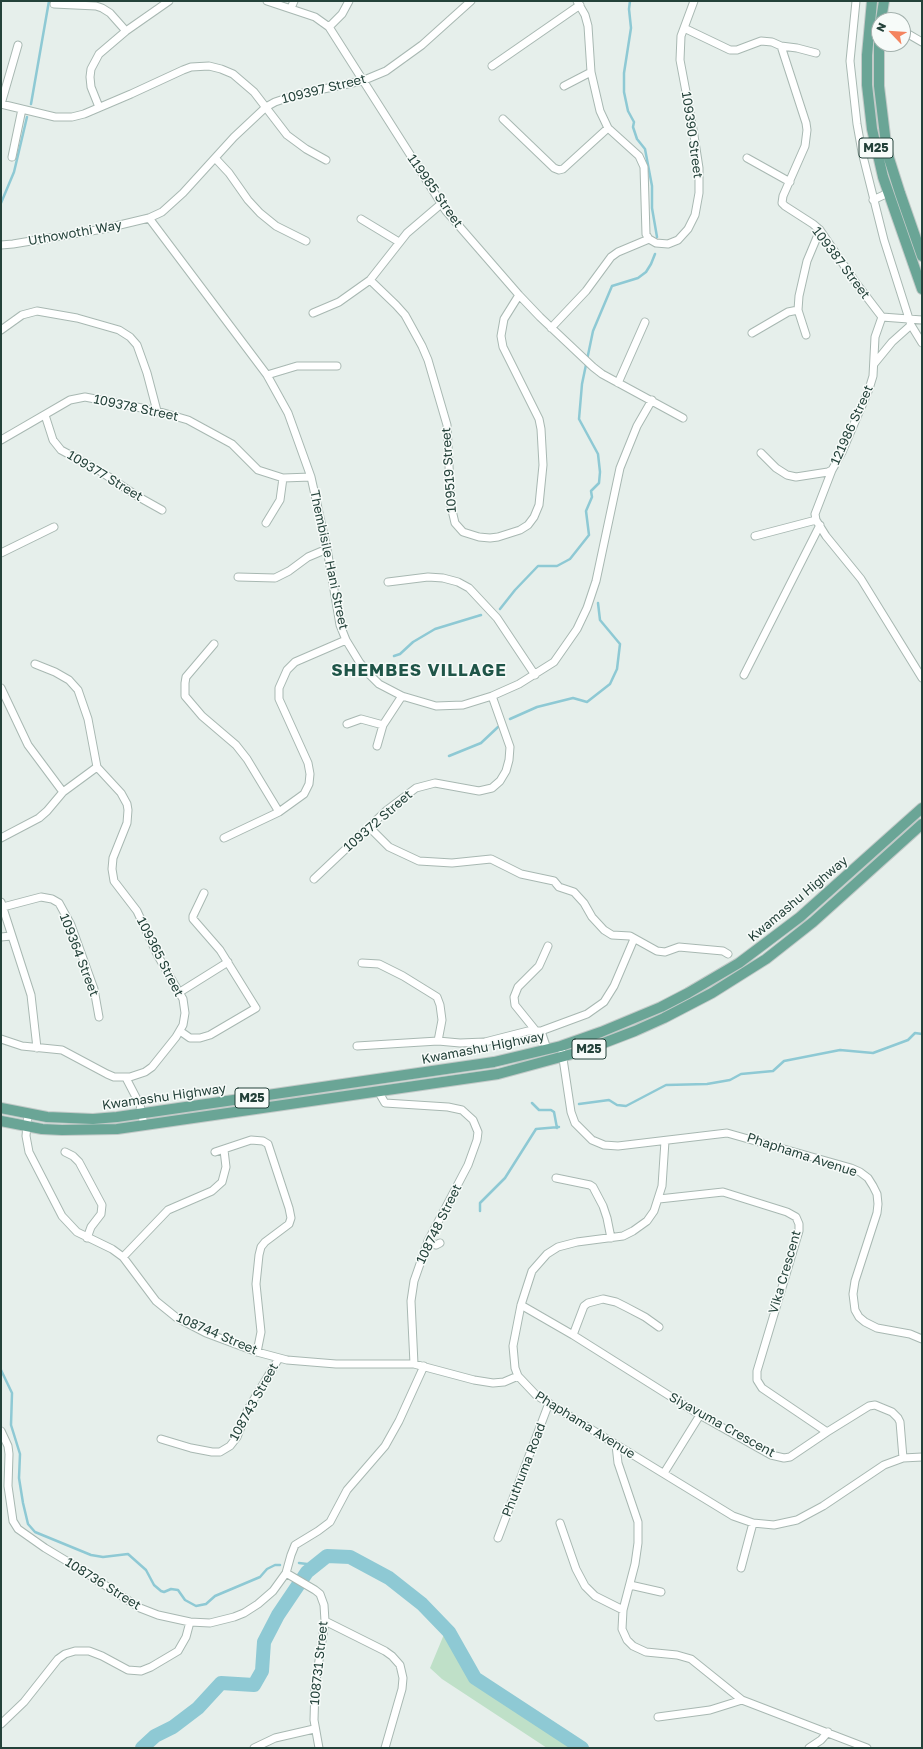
<!DOCTYPE html>
<html>
<head>
<meta charset="utf-8">
<style>
  body { margin:0 }
  #map { position:relative; width:923px; height:1749px; overflow:hidden; background:#e6efeb; font-family:"Golos Text",sans-serif }
  canvas { display:block }
  .frame { position:absolute; inset:0; border:2px solid #24423a; pointer-events:none }
  .north { position:absolute; left:871px; top:12px; width:40px; height:40px; box-sizing:border-box; background:#f7fbf9; border:1px solid #a3b1ad; border-radius:50%; rotate:295deg; font-size:11px; font-weight:700; line-height:16px; text-align:center; color:#24423a }
  .north::after { content:''; display:block; margin:auto; width:14px; height:18px; background:#f4845f; clip-path:polygon(50% 0,100% 100%,50% 72%,0 100%) }
</style>
</head>
<body>
<div id="map">
<canvas width="923" height="1749"></canvas>
<div class="frame"></div>
<div class="north">N</div>
</div>
<script>
const c = document.querySelector('canvas').getContext('2d');
c.lineJoin = 'round';
function fillPath(path, color) { c.fillStyle = color; c.fill(path, 'evenodd'); }
const poly = rows => new Path2D(rows.map(r => 'M' + r).join(''));
function strokePath(path, color, width, dash) { c.strokeStyle = color; c.lineWidth = width; c.lineCap = dash ? 'butt' : 'round'; c.setLineDash(dash || []); c.stroke(path); }
function write(font, color, halo, rows, align = 'center') {
  c.font = font + ' "Golos Text",sans-serif'; c.lineWidth = 3; c.setLineDash([]); c.textBaseline = 'middle'; c.strokeStyle = halo; c.fillStyle = color; for (const [text, x, y, turn = 0] of rows) {
    c.save(); c.translate(x, y); c.rotate((+turn || 0) * Math.PI / 180); c.textAlign = isNaN(turn) ? turn : align; if (halo) c.strokeText(text, 0, 0); c.fillText(text, 0, 0); c.restore();
  }
}
fillPath(poly([
  [445,1632,474,1680,576,1748,547,1748,442,1679,430,1668]
]), '#bfe0c8');
strokePath(poly([
  [630,1,629,9,631,28,624,73,624,92,628,111,634,122,633,127,637,139,645,149,652,186,652,208,657,237],
  [31,104,49,1],
  [1,203,14,172,27,117],
  [500,609,515,590,538,566,557,566,570,559,589,535,586,511,592,497,591,491,599,483,600,472,598,454,579,419,582,384,593,331,612,286,638,278,646,272,651,264,655,254],
  [394,656,400,654,413,642,435,629,481,615],
  [510,719,537,707,573,698,587,702,610,684,617,669,620,644,600,620,598,603],
  [449,756,481,743,498,727],
  [532,1103,539,1110,551,1110,554,1112,557,1128],
  [579,1104,609,1100,617,1105,626,1106,666,1085,707,1084,730,1080,741,1074,773,1071,784,1061,840,1050,873,1053,908,1040,915,1033,922,1034],
  [480,1211,480,1203,505,1178,536,1129,559,1127],
  [1,1370,12,1393,11,1425,20,1454,19,1478,23,1503,28,1524,35,1532,91,1555,103,1557,128,1554,146,1570,154,1585,161,1591,164,1592,171,1589,178,1590,185,1600,196,1606,206,1604,215,1596,260,1577,267,1569,275,1565,280,1565],
  [299,1563,315,1565]
]), '#8ec9d4', 2.5);
strokePath(poly([
  [142,1748,155,1736,173,1727,198,1708,221,1683,254,1685,262,1671,264,1642,278,1615,307,1572,327,1556,350,1557,389,1578,422,1604,449,1632,475,1678,582,1748]
]), '#8ec9d4', 14);
const street = poly([
  [267,1,315,17,329,27,446,211,519,295,540,317,593,367,602,374,683,418],
  [577,1,585,15,588,26,591,72,600,111,608,128,639,156,644,167,646,234,649,239,656,243,668,244,678,240,688,229,695,215,699,193,699,168,693,129,680,60,681,36,694,1],
  [856,1,850,61,857,124,862,152,884,240,911,325,922,343],
  [54,4,96,6,102,8,110,13,126,31],
  [291,8,294,1],
  [329,27,342,14,349,1],
  [684,28,730,50,737,50,761,41,772,42,781,46,806,123,807,130,805,146,783,196,782,203,785,206,813,224,820,230,856,283,882,317],
  [903,31,922,42],
  [781,46,797,48,816,53],
  [492,66,580,5],
  [564,86,591,72],
  [1,104,55,117,72,117,84,114,131,94,183,70,191,67,209,66,221,69,233,74,254,92,287,135,306,149,326,160],
  [1,104,18,45],
  [99,107,91,87,90,77,91,69,99,54,126,31,169,1],
  [503,119,554,168,559,170,563,169,608,128],
  [12,157,22,109],
  [215,158,229,173,248,200,260,213,276,226,306,241],
  [747,158,790,182],
  [873,200,888,193],
  [149,218,267,375,288,413,311,477,327,549,340,625,346,640,360,663,370,675,379,684,402,696,436,706,463,705,492,696,519,684,554,662,577,629,587,608,596,581,620,468,637,426,652,400],
  [361,219,399,242],
  [1,245,13,244,103,229,149,218,162,212,183,193,234,137,266,107,275,102,299,94,362,81,386,71,422,45,471,1],
  [370,280,396,305,405,315,422,346,428,360,447,425,451,506,455,523,463,532,479,537,490,538,498,537,520,530,528,525,534,517,539,505,543,465,541,429,539,419,503,347,501,336,504,319,519,295],
  [313,313,339,302,370,280,407,233,441,204],
  [882,317,922,320],
  [551,328,586,291,611,257,618,252,649,239],
  [1,330,22,315,37,311,77,318,119,330,130,337,137,345,147,373,157,411],
  [752,333,788,312,798,310],
  [806,335,798,310,799,296,807,261,820,230],
  [874,364,892,342,911,325],
  [267,375,297,366,337,366],
  [618,383,645,322],
  [45,415,53,440,61,450,100,471,137,496,162,510],
  [1,440,70,400,85,397,157,411,188,420,232,444,258,470,283,478,311,477],
  [761,453,776,468,787,475,796,477,828,472,832,470,842,452,869,389,873,376,875,337,882,317],
  [832,470,815,514,816,520,826,536,861,579,922,678],
  [266,523,280,500,283,478],
  [755,536,816,520],
  [1,553,54,527],
  [238,577,275,578,289,571,308,557,327,549],
  [388,582,428,577,443,578,458,582,469,588,497,618,535,675],
  [214,644,186,677,185,683,185,696,202,716,236,745,247,759,279,812],
  [744,675,820,525],
  [1,688,28,745,63,792],
  [347,724,361,719,383,725],
  [377,746,383,725,402,696],
  [369,827,389,847,419,861,452,863,491,859,521,874,554,881,559,887,574,892,584,903,592,917,604,930,612,935,630,936,657,951,665,952,679,947,723,951,728,954],
  [1,838,39,818,47,811,63,792,97,767,88,719,78,690,69,680,55,672,35,664],
  [224,838,279,812,304,794,309,784,310,774,308,763,279,699,279,688,287,670,295,662,346,640],
  [314,879,387,810,416,788,435,783,479,791,492,788,500,781,506,771,509,760,510,747,492,696],
  [1,902,31,995,37,1048],
  [3,907,41,897,52,899,59,903,71,925,94,989,99,1017],
  [1,937,11,936],
  [362,963,379,964,403,976,437,997,440,1005,442,1020,438,1041],
  [180,992,228,962],
  [180,1031,190,1038,200,1038,210,1035,256,1008,220,950,193,919,193,916,204,893],
  [536,1031,515,1005,514,997,518,987,539,966,548,946],
  [541,1031,587,1014,604,1002,614,986,634,939],
  [1,1039,22,1046,62,1050,107,1074,114,1077,130,1077,145,1072,152,1067,176,1037,183,1025,185,1013,183,999,158,956,137,911,114,881,112,869,113,858,127,823,128,810,127,804,121,793,97,767],
  [357,1046,438,1041,460,1043,485,1042,528,1031,541,1031,547,1049],
  [562,1052,571,1112,575,1123,592,1140,604,1145,618,1146,727,1133,851,1168,860,1172,868,1178,873,1186,877,1194,878,1204,877,1213,855,1281,853,1294,855,1310,859,1317,865,1322,877,1328,910,1334,922,1339],
  [126,1078,140,1105,144,1125],
  [378,1091,385,1103,448,1107,462,1110,473,1120,478,1132,477,1140,468,1165,428,1241,414,1281,411,1301,414,1364],
  [28,1114,26,1136,29,1152,62,1216,77,1232,112,1249,123,1257,156,1301,177,1318,206,1333,257,1352,287,1360,336,1364,414,1364,474,1380,493,1383,504,1382,518,1376],
  [665,1141,662,1186,654,1211,647,1221,633,1231,623,1236,577,1242,558,1247,547,1254,532,1271,521,1305,513,1346,515,1368,518,1376,536,1395,558,1409,733,1516,753,1523,774,1525,797,1520,823,1506,884,1465,903,1458,922,1457],
  [65,1152,73,1156,79,1162,102,1205,101,1214,91,1227,87,1238],
  [215,1152,251,1140,263,1141,268,1144,289,1208,291,1218,289,1224,265,1242,261,1247,259,1255,256,1284,261,1332,257,1352],
  [556,1178,590,1185,593,1187,603,1206,607,1218,611,1238],
  [659,1199,723,1192,787,1212,796,1217,799,1224,799,1231,757,1371,757,1380,762,1388,827,1432],
  [428,1241,436,1245,440,1243],
  [123,1257,168,1210,212,1191,222,1182,226,1167,224,1150],
  [521,1305,573,1335,700,1415,771,1455,784,1458,790,1457,827,1432,869,1406,875,1405,892,1412,898,1418,900,1422,903,1458],
  [573,1335,584,1306,588,1303,603,1299,616,1302,626,1307,645,1317,659,1327],
  [1,1431,8,1446,9,1454,8,1486,13,1521,18,1529,45,1548,80,1569,140,1608,158,1615,190,1622,210,1623,234,1617,244,1613,258,1604,273,1591,286,1573,291,1555,295,1545,318,1531,330,1522,347,1490,385,1446,399,1421,424,1366],
  [161,1439,191,1448,212,1452,220,1452,230,1446,237,1437,248,1409,279,1358],
  [616,1445,618,1463,638,1522,638,1543,635,1564,623,1610,622,1629,627,1640,633,1646,646,1652,677,1655,691,1659,742,1700,867,1748],
  [664,1473,700,1415],
  [560,1523,576,1569,585,1586,595,1596,623,1610],
  [498,1538,549,1403],
  [741,1568,753,1523],
  [286,1573,315,1590,320,1594,324,1605,325,1621,315,1687,314,1720,319,1748],
  [630,1585,661,1592],
  [325,1621,385,1651,392,1656,400,1665,403,1678,402,1689,385,1748],
  [658,1717,710,1710,742,1700],
  [1,1724,24,1702,58,1659,65,1654,75,1651,89,1651,102,1656,128,1670,141,1671,151,1667,178,1651,186,1637,190,1622],
  [254,1748,275,1738,314,1729],
  [809,1748,821,1740,828,1732]
]);
const primary = poly([
  [872,1,867,55,867,85,872,129,883,177,922,289],
  [881,20,884,1],
  [879,44,879,86,887,152,900,193,922,256],
  [1,1108,47,1117,93,1119,117,1117,494,1062,561,1046,601,1032,661,1007,688,993,739,963,800,917,922,808],
  [1,1121,42,1129,62,1130,117,1129,498,1074,583,1051,635,1031,664,1018,712,993,766,959,813,922,922,824]
]);
strokePath(street, '#a8b8b2', 9);
strokePath(primary, '#c2cac8', 12);
strokePath(street, '#fff', 7);
strokePath(primary, '#6aa596', 10);
for (const [x, y, w] of [
  [876,148,34],
  [589,1049,34],
  [252,1098,34]
]) { const box = new Path2D(); box.roundRect(x - w / 2, y - 10, w, 20, 3); c.fillStyle = '#f7fbf9'; c.fill(box); strokePath(box, '#24423a', 1); }
write('bold 12px', '#24423a', null, [
  ["M25",876,148],
  ["M25",589,1049],
  ["M25",252,1098]
]);
write('13px', '#24423a', '#f7fbf9', [
  ["109397 Street",324,89,-14],
  ["109390 Street",692,135,82],
  ["119985 Street",435,191,55],
  ["Uthowothi Way",75,233,-10],
  ["109387 Street",841,263,53],
  ["109378 Street",136,408,12],
  ["121986 Street",852,425,-66],
  ["109519 Street",449,470,-94],
  ["109377 Street",105,476,31],
  ["Thembisile Hani Street",329,560,78],
  ["109372 Street",378,821,-41],
  ["Kwamashu Highway",798,899,-40],
  ["109364 Street",79,955,69],
  ["109365 Street",160,957,63],
  ["Kwamashu Highway",483,1048,-11],
  ["Kwamashu Highway",164,1097,-8],
  ["Phaphama Avenue",802,1155,18],
  ["108748 Street",439,1224,-64],
  ["Vika Crescent",785,1272,-74],
  ["108744 Street",217,1334,23],
  ["108743 Street",254,1402,-61],
  ["Phaphama Avenue",585,1425,32],
  ["Siyavuma Crescent",722,1425,29],
  ["Phuthuma Road",524,1470,-69],
  ["108736 Street",103,1584,32],
  ["108731 Street",319,1663,-84]
]);
c.letterSpacing = '1px';
write('bold 17px', '#1f5548', '#f7fbf9', [
  ["SHEMBES VILLAGE",419,671]
]);
c.letterSpacing = '0px';
</script>
</body>
</html>
